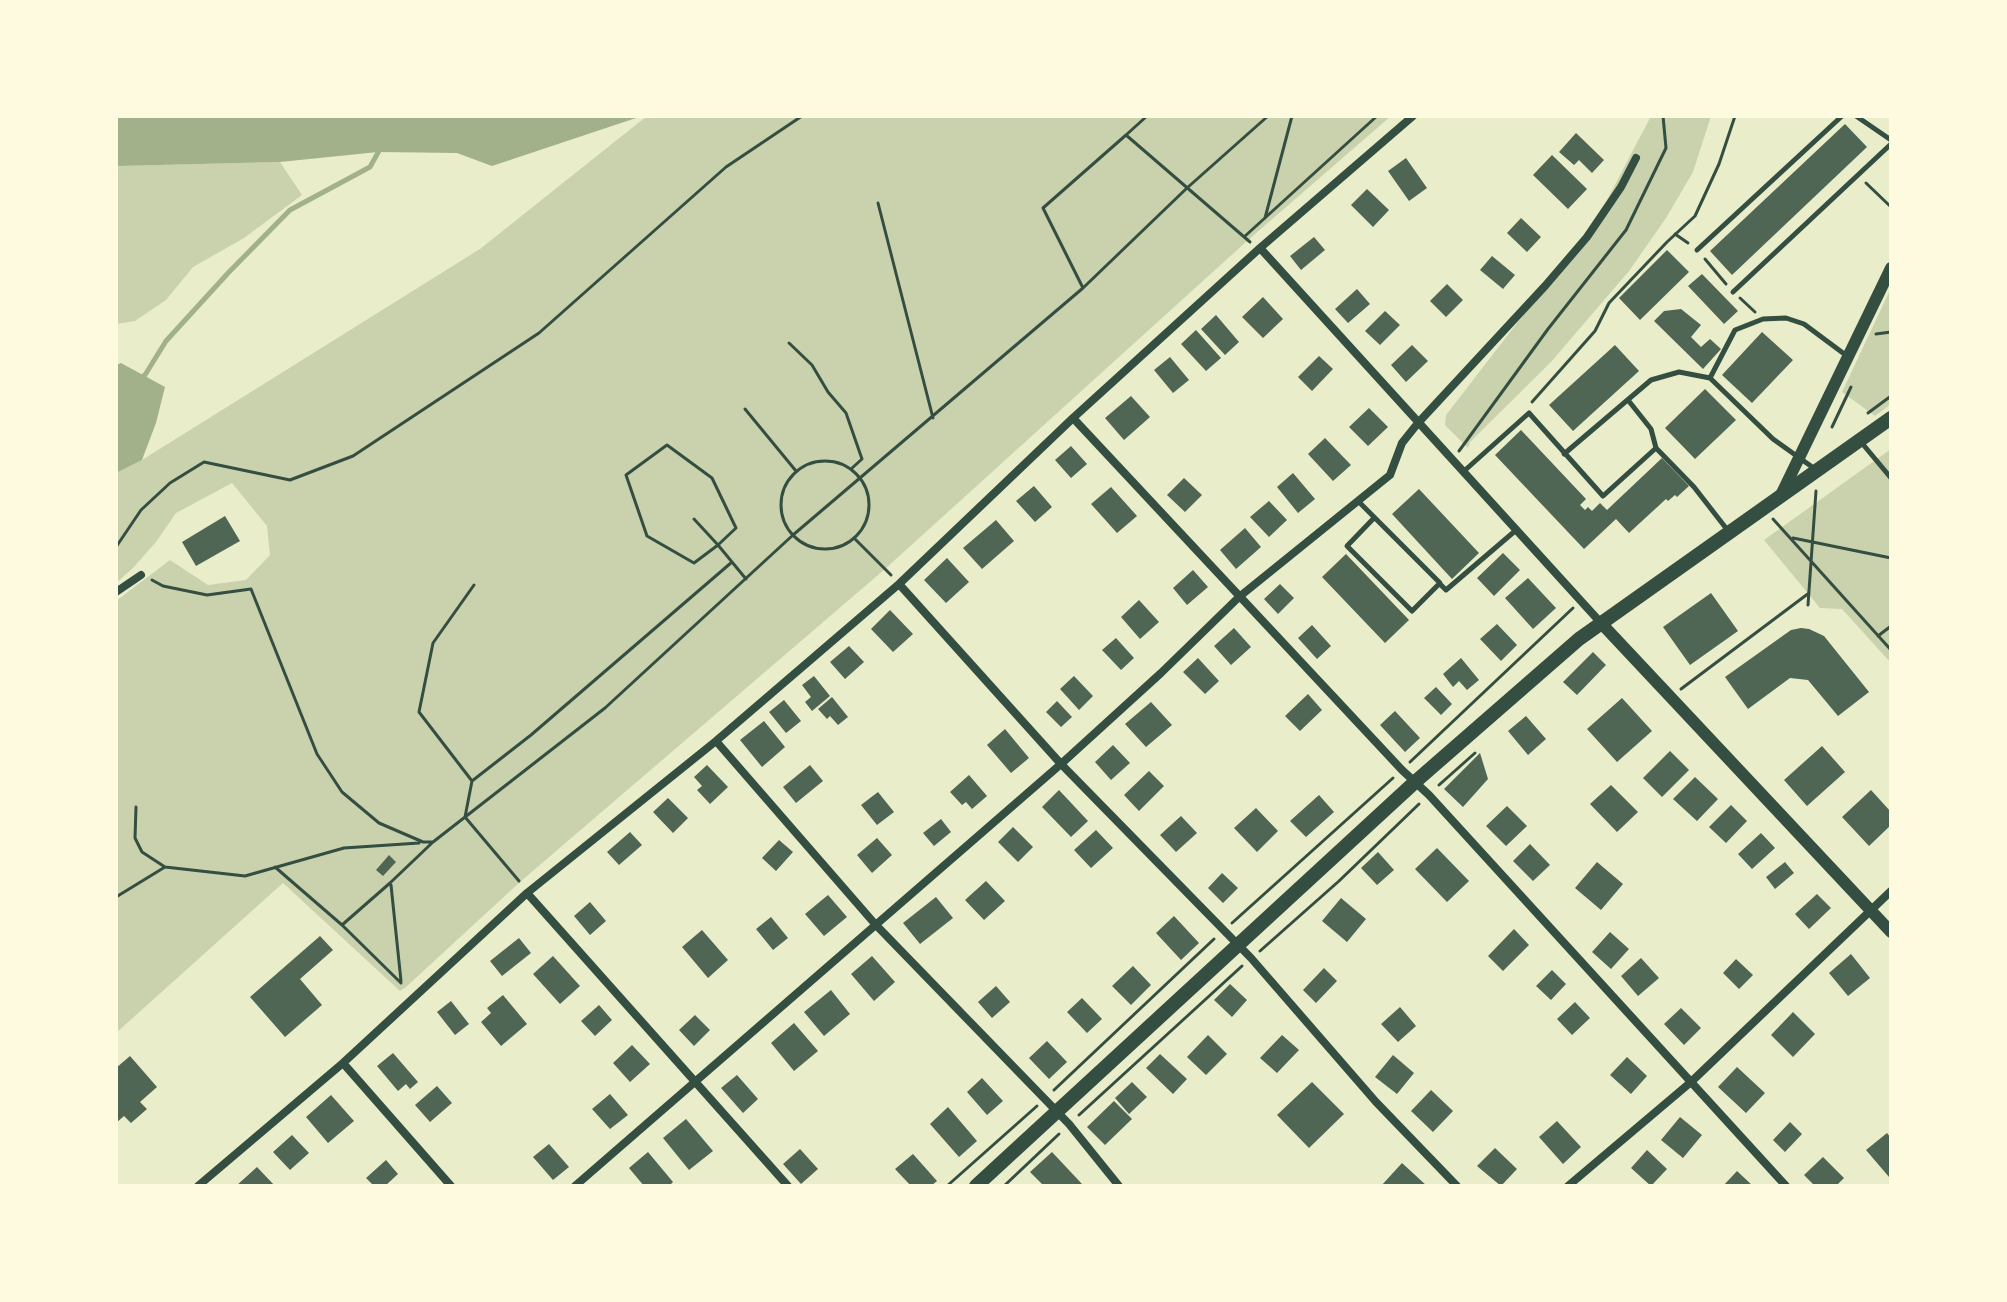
<!DOCTYPE html>
<html>
<head>
<meta charset="utf-8">
<style>
  body { margin:0 }
  #map { position:relative; width:2007px; height:1302px; overflow:hidden; background:#e9edc9; font-family:"DejaVu Sans",sans-serif }
  canvas { display:block }
  .frame { position:absolute; inset:0; border:118px solid #fefae0; pointer-events:none }
</style>
</head>
<body>
<div id="map">
<canvas width="2007" height="1302"></canvas>
<div class="frame"></div>
</div>
<script>
const c = document.querySelector('canvas').getContext('2d');
c.lineJoin = 'round';
function fillPath(path, color) { c.fillStyle = color; c.fill(path, 'evenodd'); }
const poly = rows => new Path2D(rows.map(r => 'M' + r).join(''));
function strokePath(path, color, width, dash) { c.strokeStyle = color; c.lineWidth = width; c.lineCap = dash ? 'butt' : 'round'; c.setLineDash(dash || []); c.stroke(path); }
fillPath(poly([
  [647,116,1391,116,1247,241,885,569,520,882,406,987,400,991,283,883,116,1033,116,601,170,560,208,585,246,580,270,555,267,526,232,483,176,513,156,542,132,569,116,583,116,473,142,460,480,249],
  [1651,116,1711,116,1693,172,1666,218,1629,271,1551,362,1470,442,1468,448,1445,425,1446,415,1596,221],
  [280,162,302,195,244,238,193,267,166,300,135,321,116,324,116,166],
  [1891,288,1891,404,1875,416,1842,392],
  [1891,449,1891,663,1842,609,1820,608,1764,540]
]), '#cad2ad');
fillPath(poly([
  [116,116,642,116,492,166,457,153,378,152,280,162,119,166,116,166],
  [121,363,165,387,156,423,142,460,116,473,116,365]
]), '#a3b18a');
strokePath(poly([
  [140,378,145,375,166,341,229,272,290,210,370,167,380,149]
]), '#a3b18a', 5);
fillPath(poly([
  [1845,124,1867,147,1732,275,1710,251],
  [1576,133,1604,160,1592,173,1579,160,1574,165,1559,152],
  [1552,155,1587,189,1568,209,1533,175],
  [1406,158,1427,188,1409,201,1388,171],
  [1367,189,1389,210,1373,227,1351,205],
  [1521,218,1541,237,1527,252,1507,233],
  [1314,237,1325,250,1301,270,1290,256],
  [1667,250,1689,272,1640,320,1619,298],
  [1492,256,1515,275,1503,289,1480,270],
  [1702,274,1738,311,1724,324,1688,286],
  [1447,284,1463,300,1446,317,1430,301],
  [1357,289,1370,304,1348,323,1335,309],
  [1263,297,1283,319,1263,338,1242,317],
  [1681,309,1701,325,1691,337,1701,347,1710,339,1721,349,1703,369,1654,321,1664,311],
  [1385,311,1400,325,1380,345,1365,331],
  [1216,315,1239,342,1225,355,1201,329],
  [1196,330,1221,358,1206,371,1181,344],
  [1762,332,1793,360,1752,403,1722,375],
  [1412,345,1428,361,1406,382,1391,365],
  [1615,345,1639,371,1573,431,1549,405],
  [1319,356,1333,369,1312,391,1298,377],
  [1170,357,1189,380,1173,393,1154,370],
  [1705,389,1736,420,1695,459,1665,428],
  [1131,396,1150,417,1124,440,1105,418],
  [1369,408,1388,427,1368,446,1349,427],
  [1521,430,1586,499,1580,505,1585,510,1588,507,1592,511,1600,503,1607,510,1662,458,1689,486,1677,497,1675,495,1668,501,1666,499,1629,533,1616,519,1584,549,1495,455],
  [1325,438,1351,465,1333,481,1308,454],
  [1071,446,1087,464,1071,478,1055,460],
  [1293,473,1315,499,1298,513,1277,487],
  [1184,478,1202,495,1185,512,1167,495],
  [1034,486,1052,507,1035,522,1016,501],
  [1111,487,1137,516,1117,533,1091,504],
  [1419,489,1479,553,1452,579,1392,514],
  [1269,501,1287,520,1269,537,1250,517],
  [225,516,240,541,196,566,182,542],
  [996,520,1014,541,982,569,963,548],
  [1245,528,1261,547,1236,569,1220,550],
  [1503,553,1520,570,1494,596,1477,578],
  [1346,554,1409,620,1385,643,1322,577],
  [947,558,969,582,946,603,924,580],
  [1193,570,1208,587,1187,605,1173,588],
  [1528,578,1556,608,1533,629,1505,598],
  [1280,584,1294,598,1278,614,1264,599],
  [1711,593,1738,631,1690,665,1663,627],
  [1139,600,1159,622,1140,639,1121,617],
  [890,610,913,634,893,652,871,629],
  [1497,624,1517,645,1501,661,1480,639],
  [1312,625,1331,646,1317,659,1298,638],
  [1234,628,1251,647,1231,665,1214,646],
  [1801,628,1809,629,1824,636,1869,692,1838,716,1808,680,1790,678,1748,709,1725,677,1791,630],
  [1116,638,1134,658,1121,670,1102,650],
  [849,646,864,662,845,679,830,662],
  [1593,652,1606,665,1577,695,1563,682],
  [1198,658,1219,681,1205,694,1183,672],
  [1461,658,1479,680,1467,690,1459,681,1453,687,1443,674],
  [814,676,830,696,812,711,805,702,811,697,802,685],
  [1074,676,1093,696,1079,710,1060,689],
  [1436,687,1452,704,1441,715,1424,698],
  [1308,694,1322,710,1300,731,1285,716],
  [832,697,848,717,838,725,830,716,827,719,818,709],
  [1622,698,1652,731,1617,762,1587,729],
  [784,700,801,721,786,733,769,712],
  [1057,701,1072,717,1061,727,1046,712],
  [1151,702,1172,725,1146,747,1125,724],
  [1395,711,1420,738,1405,752,1380,725],
  [1526,716,1546,739,1528,755,1508,731],
  [764,721,785,747,762,767,740,740],
  [1005,729,1029,758,1011,773,987,745],
  [1113,745,1130,763,1111,780,1095,762],
  [1822,746,1845,772,1807,806,1784,780],
  [1670,751,1689,770,1662,797,1643,778],
  [1480,753,1488,779,1463,807,1444,789],
  [707,765,728,787,710,804,697,790,702,786,694,777],
  [810,765,823,781,796,803,783,787],
  [1149,771,1164,786,1139,811,1124,795],
  [969,775,987,796,972,809,966,802,962,805,950,792],
  [1695,777,1718,799,1697,821,1673,799],
  [1611,785,1638,812,1617,832,1590,804],
  [1059,790,1088,821,1071,837,1042,807],
  [1871,790,1891,812,1891,825,1869,846,1842,817],
  [878,792,894,812,877,825,861,805],
  [1319,795,1334,812,1306,837,1290,821],
  [668,798,688,818,673,833,653,812],
  [1731,805,1747,821,1726,843,1709,827],
  [1507,806,1527,826,1506,846,1486,826],
  [1256,808,1278,831,1257,852,1234,828],
  [1181,816,1197,833,1176,852,1160,835],
  [941,819,951,832,934,846,923,833],
  [1013,827,1033,847,1018,862,998,842],
  [1096,830,1113,848,1091,868,1074,850],
  [630,832,642,845,619,865,607,852],
  [1761,833,1775,848,1752,869,1738,854],
  [877,838,892,855,872,873,857,855],
  [779,840,793,852,776,871,762,858],
  [1530,844,1550,865,1533,881,1513,861],
  [1437,848,1469,881,1447,902,1415,869],
  [1378,852,1394,870,1377,885,1361,868],
  [389,855,396,862,383,876,376,870],
  [1597,862,1623,884,1601,910,1575,888],
  [1785,862,1794,873,1775,889,1766,877],
  [1222,873,1238,888,1223,903,1208,888],
  [986,881,1005,901,984,920,965,900],
  [1817,894,1831,908,1809,929,1795,914],
  [828,895,847,917,824,936,805,914],
  [936,897,953,918,920,944,903,923],
  [1341,898,1366,919,1347,942,1322,921],
  [590,902,606,921,590,935,574,916],
  [1174,916,1199,943,1181,960,1156,933],
  [771,917,788,938,773,950,756,929],
  [1514,929,1529,945,1503,971,1488,956],
  [702,930,728,960,708,978,682,947],
  [1610,932,1629,949,1611,969,1592,952],
  [320,936,333,950,300,979,322,1005,285,1037,250,997],
  [519,938,531,953,502,976,490,961],
  [1851,954,1870,978,1848,996,1829,973],
  [553,956,580,986,560,1004,533,974],
  [872,956,895,982,874,1001,851,974],
  [1641,958,1659,978,1638,996,1621,976],
  [1736,959,1753,975,1739,989,1723,973],
  [1133,966,1151,985,1131,1005,1112,986],
  [1324,968,1337,981,1316,1003,1303,990],
  [1552,970,1566,984,1551,1000,1536,986],
  [1230,984,1247,1000,1232,1017,1214,1000],
  [996,986,1010,1002,992,1018,978,1002],
  [831,990,850,1014,824,1036,804,1012],
  [503,995,527,1024,501,1046,481,1022,491,1013,487,1008],
  [1082,998,1102,1019,1087,1033,1067,1012],
  [451,1001,469,1024,455,1035,437,1012],
  [1575,1002,1590,1018,1572,1035,1557,1019],
  [599,1005,612,1020,595,1036,581,1021],
  [1400,1007,1416,1026,1398,1042,1381,1024],
  [1681,1008,1701,1028,1684,1045,1664,1024],
  [1793,1012,1815,1034,1793,1057,1771,1035],
  [695,1015,710,1030,694,1046,679,1030],
  [794,1023,818,1051,794,1071,771,1043],
  [1208,1035,1227,1054,1206,1075,1187,1057],
  [1282,1035,1299,1050,1277,1073,1260,1058],
  [1047,1041,1067,1062,1049,1079,1029,1058],
  [632,1045,650,1064,630,1082,613,1063],
  [393,1053,418,1082,410,1089,406,1084,398,1091,377,1066],
  [1160,1054,1187,1079,1173,1094,1146,1068],
  [1393,1055,1414,1073,1397,1094,1375,1077],
  [130,1056,157,1087,140,1102,147,1109,131,1123,124,1116,116,1123,116,1068],
  [1627,1057,1647,1076,1631,1094,1610,1075],
  [1737,1067,1765,1093,1746,1113,1718,1087],
  [737,1075,758,1099,743,1113,721,1088],
  [982,1078,1003,1101,987,1115,967,1092],
  [1132,1082,1147,1097,1129,1114,1115,1098],
  [1312,1082,1344,1114,1309,1148,1277,1115],
  [437,1086,452,1103,430,1122,415,1105],
  [1431,1090,1453,1111,1433,1132,1411,1111],
  [610,1094,628,1115,610,1129,592,1109],
  [331,1095,354,1121,328,1143,306,1117],
  [1114,1101,1132,1119,1105,1145,1087,1127],
  [948,1107,977,1141,959,1157,930,1124],
  [1680,1117,1702,1135,1683,1158,1661,1140],
  [686,1119,713,1151,689,1170,663,1138],
  [1557,1121,1581,1147,1563,1164,1539,1137],
  [1790,1122,1802,1134,1785,1152,1773,1140],
  [1887,1133,1891,1138,1889,1177,1866,1150],
  [292,1135,309,1153,290,1170,273,1152],
  [549,1144,569,1167,553,1180,533,1157],
  [1495,1148,1517,1169,1501,1186,1477,1166],
  [800,1149,818,1169,801,1184,783,1164],
  [1647,1150,1667,1169,1651,1186,1631,1168],
  [648,1152,673,1182,669,1186,644,1186,629,1168],
  [1052,1152,1082,1184,1079,1186,1044,1186,1030,1172],
  [913,1154,937,1181,931,1186,911,1186,895,1169],
  [1823,1157,1844,1178,1836,1186,1815,1186,1804,1175],
  [386,1160,398,1174,385,1186,374,1186,366,1178],
  [1402,1163,1427,1186,1381,1186],
  [257,1167,275,1186,236,1186],
  [1737,1171,1753,1186,1723,1186]
]), '#4f6655');
strokePath(poly([
  [1147,116,1126,135,1250,242],
  [1866,183,1891,207],
  [878,203,933,418],
  [1265,218,1292,116],
  [1675,234,1688,243],
  [1244,237,1377,116],
  [1705,259,1726,284],
  [1083,288,1043,208,1126,135],
  [1740,298,1755,312],
  [1876,334,1891,332],
  [789,343,812,365,828,392,846,413,862,459,851,469],
  [1532,402,1595,331,1609,303,1667,242,1695,216,1719,164,1735,116],
  [745,409,796,471],
  [1868,413,1891,396],
  [1832,427,1851,387],
  [1459,451,1548,329,1626,230,1666,148,1663,116],
  '781 505a44 44 0 1 1 88 0a44 44 0 1 1-88 0Z',
  [694,519,718,545,694,563,647,536,626,475,667,445,712,478,736,528,718,545,746,579],
  [1773,519,1891,650],
  [854,538,891,575],
  [1793,538,1891,558],
  [116,547,141,510,170,483,204,462,290,480,353,456,539,333,726,167,802,116],
  [152,580,163,586,207,595,251,589,317,754,342,792,379,823,423,842,433,842],
  [1808,605,1816,491],
  [1878,636,1891,626],
  [1681,689,1809,593],
  [1410,762,1573,608],
  [472,781,419,712,433,643,474,585],
  [1439,785,1475,753],
  [136,807,135,838,142,852,165,867],
  [275,867,342,925,401,983],
  [519,881,465,817,472,781,531,735,732,562],
  [391,885,401,981],
  [116,897,165,867,245,876,344,848,419,843],
  [1232,923,1393,778],
  [342,925,390,883,433,842,605,708,793,535,1083,288,1187,188,1268,116],
  [1260,951,1339,881,1419,804],
  [1054,1090,1214,939],
  [1079,1115,1242,966],
  [947,1186,1037,1106],
  [1004,1186,1059,1134]
]), '#344e41', 3);
strokePath(poly([
  [1856,116,1891,140],
  [1697,250,1842,116],
  [1733,292,1891,144],
  [1710,378,1735,330,1763,319,1786,318,1804,324,1847,356],
  [1628,400,1651,429,1656,448],
  [1861,442,1891,478],
  [1564,454,1651,380,1679,372,1710,378,1773,439,1815,469],
  [1463,472,1529,413,1603,496,1656,448,1694,487,1729,532],
  [1359,502,1440,583,1412,611,1347,546,1374,518],
  [1440,584,1446,590,1515,531]
]), '#344e41', 5);
strokePath(poly([
  [1260,248,1601,623],
  [1073,418,1402,770,1429,795,1786,1186],
  [899,584,1061,764,1251,958,1376,1102,1457,1186],
  [116,592,141,575],
  [716,741,875,924,1069,1124,1119,1186],
  [527,893,788,1186],
  [343,1063,451,1186],
  [198,1186,343,1063,527,893,716,741,899,584,1073,418,1260,248,1413,116],
  [575,1186,1061,764,1161,673,1239,597,1390,475,1402,443,1418,423,1545,286,1587,237,1621,187,1636,158],
  [1568,1186,1691,1082,1891,891]
]), '#344e41', 8);
strokePath(poly([
  [1781,495,1891,268],
  [1601,623,1891,932]
]), '#344e41', 12);
strokePath(poly([
  [976,1186,1415,782,1579,639,1891,418]
]), '#344e41', 14);
</script>
</body>
</html>
